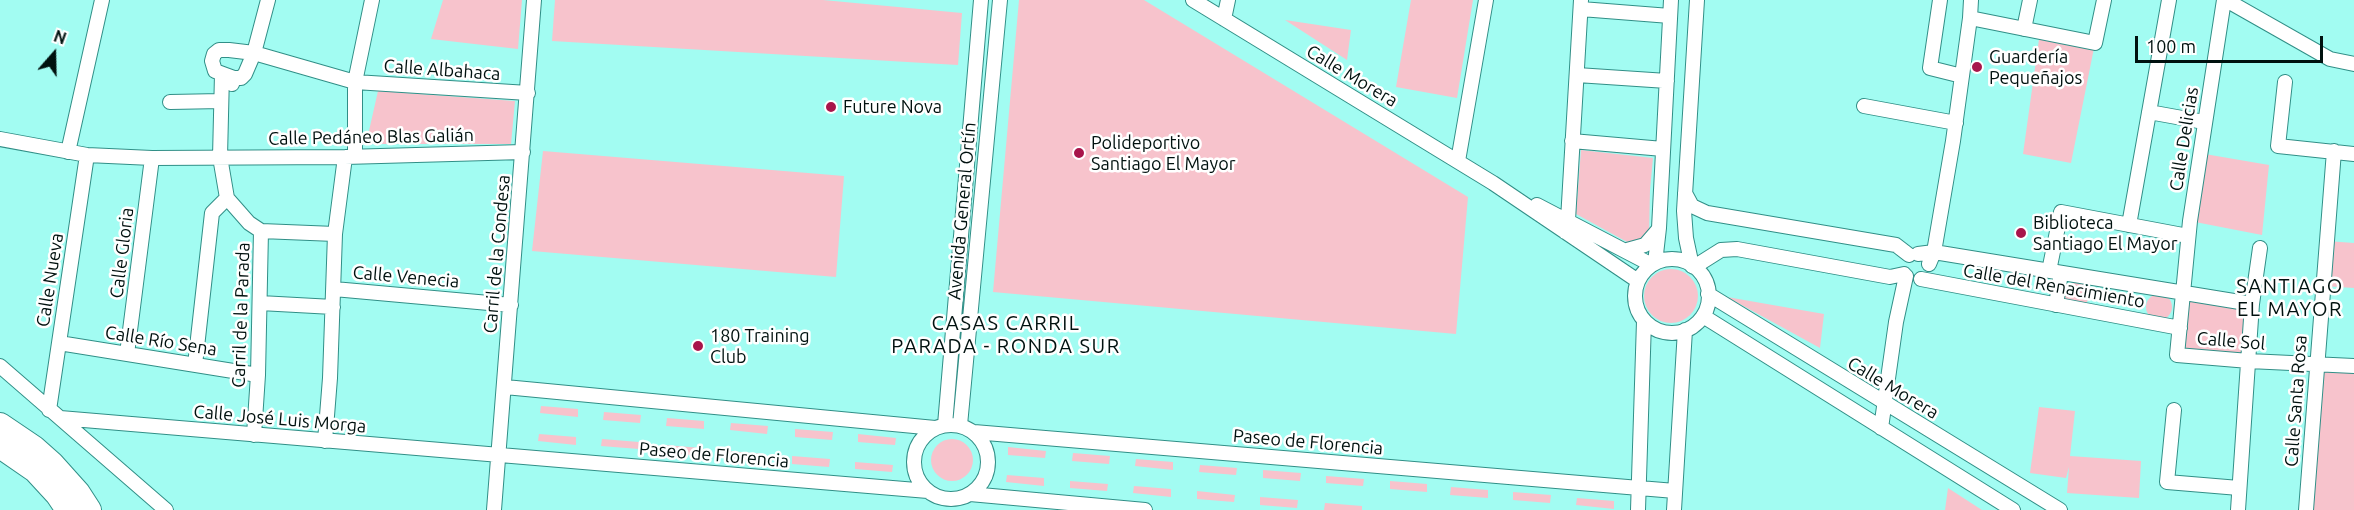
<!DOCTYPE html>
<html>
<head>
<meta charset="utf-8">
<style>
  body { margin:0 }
  #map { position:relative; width:2354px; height:510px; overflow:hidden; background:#a2fcf2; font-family:Ubuntu,sans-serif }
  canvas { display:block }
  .north { position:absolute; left:24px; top:24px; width:60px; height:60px; -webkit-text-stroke:4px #fff; paint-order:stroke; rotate:20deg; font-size:16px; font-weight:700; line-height:24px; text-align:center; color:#00110f }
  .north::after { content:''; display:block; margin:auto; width:21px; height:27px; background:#00110f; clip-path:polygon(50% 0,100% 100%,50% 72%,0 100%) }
  .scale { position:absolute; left:2135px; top:36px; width:188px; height:27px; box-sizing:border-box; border:3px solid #00110f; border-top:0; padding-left:8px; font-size:18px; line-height:21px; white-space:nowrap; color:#00110f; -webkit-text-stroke:4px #fff; paint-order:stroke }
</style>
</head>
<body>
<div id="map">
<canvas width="2354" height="510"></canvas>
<div class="north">N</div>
<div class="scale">100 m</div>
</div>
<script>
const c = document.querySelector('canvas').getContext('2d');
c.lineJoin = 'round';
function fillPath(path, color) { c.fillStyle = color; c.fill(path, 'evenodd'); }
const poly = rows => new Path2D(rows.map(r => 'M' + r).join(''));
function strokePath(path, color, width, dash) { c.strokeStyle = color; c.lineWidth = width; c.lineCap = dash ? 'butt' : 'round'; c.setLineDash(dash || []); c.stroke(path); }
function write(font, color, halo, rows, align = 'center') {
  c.font = font + ' Ubuntu,sans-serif'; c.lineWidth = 5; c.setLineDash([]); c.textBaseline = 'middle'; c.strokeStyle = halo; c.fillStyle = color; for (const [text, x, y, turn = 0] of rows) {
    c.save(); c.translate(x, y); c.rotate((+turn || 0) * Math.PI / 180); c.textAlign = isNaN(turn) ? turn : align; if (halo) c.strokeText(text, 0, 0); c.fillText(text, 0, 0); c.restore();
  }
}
fillPath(poly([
  [443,0,522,0,518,49,431,39],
  [555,0,823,0,962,13,958,65,552,41],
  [1019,0,1144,0,1468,197,1456,334,993,292],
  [1411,0,1473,0,1457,98,1396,87],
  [1285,20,1351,30,1347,60],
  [2040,32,2095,43,2071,163,2023,154],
  [378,91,515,101,511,144,366,144],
  [1581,150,1653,158,1650,190,1649,236,1629,243,1576,214],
  [543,151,844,176,836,277,532,251],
  [2199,153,2269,165,2262,235,2190,221],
  [2327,241,2354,243,2354,288,2323,286],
  '1644 296a27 27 0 1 1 54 0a27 27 0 1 1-54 0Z',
  '2063 295a13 13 0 1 1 26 0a13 13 0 1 1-26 0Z',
  [2182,294,2252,304,2249,361,2177,355],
  '2146 307a13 13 0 1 1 26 0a13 13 0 1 1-26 0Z',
  [1727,297,1824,314,1820,348],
  [2317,365,2354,366,2354,510,2306,510],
  [541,406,578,409,578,417,540,413],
  [2039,407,2075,411,2070,456,2141,461,2139,498,2067,493,2069,467,2066,478,2030,473],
  [604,412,641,415,640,423,603,420],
  [667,418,704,421,704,429,666,426],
  [731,423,768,426,767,434,730,430],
  [795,429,833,432,832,440,795,437],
  [539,434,576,437,576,445,538,441],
  [858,434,896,438,895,445,858,442],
  [602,439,639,442,639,449,601,446],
  '931 460a21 21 0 1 1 42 0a21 21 0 1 1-42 0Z',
  [665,445,702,448,702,456,664,453],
  [1008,447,1046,451,1045,458,1008,455],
  [727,451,764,454,764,461,726,458],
  [1073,453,1110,456,1109,464,1072,461],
  [792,456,830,459,829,467,792,464],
  [1136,459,1173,462,1173,470,1135,466],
  [855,462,893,465,892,472,855,469],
  [1200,465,1237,468,1236,475,1199,472],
  [1263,470,1301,473,1300,481,1263,478],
  [1007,475,1044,478,1044,486,1006,482],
  [1326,476,1364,479,1363,486,1326,483],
  [1070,481,1108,484,1107,491,1070,488],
  [1390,481,1427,484,1427,492,1390,489],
  [1134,486,1171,489,1171,497,1133,493],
  [1451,487,1488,490,1488,498,1450,495],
  [1948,488,1982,510,1945,510],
  [1197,491,1235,495,1234,502,1197,499],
  [1513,492,1551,495,1550,503,1513,500],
  [1260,497,1298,500,1297,508,1260,505],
  [1577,498,1614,501,1614,509,1576,505],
  [1325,503,1362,506,1362,510,1324,510]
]), '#f7c3cc');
const minor = poly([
  [1193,0,1493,183,1638,281],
  [1940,0,1930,68,1962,76],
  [2224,0,2190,221,2177,355,2249,361,2354,366],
  [2226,0,2330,59,2354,64],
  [1581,9,1670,16],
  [1970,18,2095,43,2104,0],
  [1224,19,1228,0],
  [2024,29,2030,0],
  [222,74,220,157,227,198,249,223,261,231,335,234],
  [1577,75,1667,81],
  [234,78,215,71,212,61,214,54,219,50,229,50,254,53,355,82,528,93],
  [2285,82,2278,146,2354,154],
  [232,84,234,78,241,78,245,74,254,53,268,0],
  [170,102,221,101],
  [1864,106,1956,123],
  [2149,112,2204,122],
  [0,139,87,155,152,158,345,157,523,152],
  [1572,141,1663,149],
  [68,152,102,0],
  [355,156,355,82,372,0],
  [1458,161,1486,0],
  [1685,193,1692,206,1707,213,1896,245,1909,255],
  [1537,205,1652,265],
  [2129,225,2169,0],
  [1565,232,1568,220,1581,0],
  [1627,250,1645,245,1658,230],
  [1918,254,1934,252,2252,304],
  '1635 296a37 37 0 1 1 74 0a37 37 0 1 1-74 0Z',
  [1655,263,1659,228,1671,0],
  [1929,264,1934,252,1953,141,1970,18,1971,0],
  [1692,266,1686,238,1684,211,1697,0],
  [1694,267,1721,250,1737,249,1890,277,1904,274],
  [2049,271,2061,212,2188,236],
  [1921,279,2180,328],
  [334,289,511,305],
  [1708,294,2060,510],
  [260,303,333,307],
  [2056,305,2061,273],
  [1703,316,2013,510],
  [59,343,258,375],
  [127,354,152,158],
  [195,365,212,213,227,198],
  [0,366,166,510],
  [505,387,935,428],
  [49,410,87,155],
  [2174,410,2167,482,2239,488],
  [60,418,928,491],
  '914 462a37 37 0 1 1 74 0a37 37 0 1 1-74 0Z',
  [945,425,981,0],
  [960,425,1000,0],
  [1881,428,1896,322,1906,276],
  [974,432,1675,491],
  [254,435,258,375,261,231],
  [325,441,330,378,335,234,345,157],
  [970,494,1145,510],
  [494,510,534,0],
  [1638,510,1644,321],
  [1674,510,1685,330],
  [2238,510,2252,304,2260,248],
  [2306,510,2334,151]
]);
const motorway = poly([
  [0,425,34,448,52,464,78,493,89,510],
  [0,446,35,470,58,495,68,510]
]);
strokePath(minor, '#318f87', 16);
strokePath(motorway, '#318f87', 26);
strokePath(minor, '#fff', 14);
strokePath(motorway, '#fff', 24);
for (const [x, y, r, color] of [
  [1977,67,6,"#a8154b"],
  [831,107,6,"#a8154b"],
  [1079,153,6,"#a8154b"],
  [2021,233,6,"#a8154b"],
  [698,346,6,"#a8154b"]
]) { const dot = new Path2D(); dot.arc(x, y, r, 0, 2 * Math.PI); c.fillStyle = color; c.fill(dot); strokePath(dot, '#fff', 2); }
write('18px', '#00110f', '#fff', [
  ["Guardería",1989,57],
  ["Pequeñajos",1989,78],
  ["Future Nova",843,107],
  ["Polideportivo",1091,143],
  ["Santiago El Mayor",1091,164],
  ["Biblioteca",2033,223],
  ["Santiago El Mayor",2033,244],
  ["180 Training",710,336],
  ["Club",710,357]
], 'left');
write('18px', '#00110f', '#fff', [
  ["Calle Albahaca",442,70,4],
  ["Calle Morera",1352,76,31],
  ["Calle Pedáneo Blas Galián",371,137,-1],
  ["Calle Delicias",2184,139,-81],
  ["Avenida General Ortín",962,211,-85],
  ["Calle Gloria",122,253,-83],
  ["Carril de la Condesa",497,254,-85],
  ["Calle Venecia",406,277,5],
  ["Calle Nueva",50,280,-81],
  ["Calle del Renacimiento",2054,286,10],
  ["Carril de la Parada",241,315,-88],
  ["Calle Río Sena",161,341,9],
  ["Calle Sol",2231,341,5],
  ["Calle Morera",1893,388,31],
  ["Calle Santa Rosa",2296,401,-86],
  ["Calle José Luis Morga",280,419,5],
  ["Paseo de Florencia",1308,442,5],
  ["Paseo de Florencia",714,455,5]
]);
c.letterSpacing = '1.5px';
write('20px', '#00110f', '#fff', [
  ["SANTIAGO",2290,286],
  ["EL MAYOR",2290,309],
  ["CASAS CARRIL",1006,323],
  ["PARADA - RONDA SUR",1006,346]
]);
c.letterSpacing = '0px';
</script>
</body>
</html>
